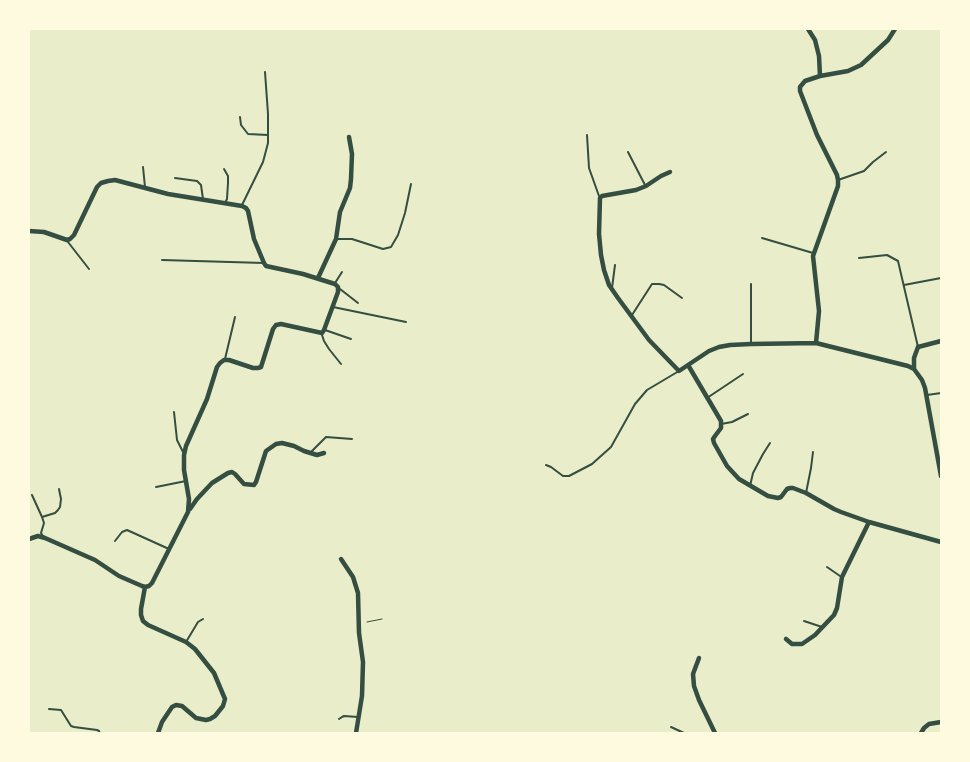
<!DOCTYPE html>
<html>
<head>
<meta charset="utf-8">
<style>
  body { margin:0 }
  #map { position:relative; width:970px; height:762px; overflow:hidden; background:#e9edc9; font-family:Karla,sans-serif }
  canvas { display:block }
  .frame { position:absolute; inset:0; border:30px solid #fefae0; pointer-events:none }
</style>
</head>
<body>
<div id="map">
<canvas width="970" height="762"></canvas>
<div class="frame"></div>
</div>
<script>
const c = document.querySelector('canvas').getContext('2d');
c.lineJoin = 'round';
const poly = rows => new Path2D(rows.map(r => 'M' + r).join(''));
function strokePath(path, color, width, dash) { c.strokeStyle = color; c.lineWidth = width; c.lineCap = dash ? 'butt' : 'round'; c.setLineDash(dash || []); c.stroke(path); }
strokePath(poly([
  [367,622,382,619]
]), '#344e41', 1);
strokePath(poly([
  [240,117,241,125,248,134,268,135],
  [587,135,589,168,599,196],
  [628,152,645,185],
  [143,167,145,187],
  [224,169,228,176,228,183,227,199,225,203],
  [175,178,197,181,201,185,203,199],
  [838,180,864,171,873,162,886,152],
  [242,205,263,162,268,143,268,114,265,72],
  [762,238,813,253],
  [337,239,352,239,383,249,391,247,398,235,405,213,411,184],
  [68,242,89,269],
  [859,258,887,255,898,261,918,347],
  [162,260,264,263],
  [335,283,342,272],
  [904,285,941,278],
  [612,288,615,265],
  [340,289,358,303],
  [333,307,406,322],
  [632,315,652,284,659,284,664,285,682,298],
  [325,330,351,339],
  [322,335,324,341,329,349,341,364],
  [751,344,751,284],
  [225,359,235,317],
  [927,395,941,393],
  [707,398,743,374],
  [174,412,177,440,183,452],
  [721,424,732,422,748,414],
  [310,453,326,437,352,439],
  [546,465,551,467,563,476,569,476,592,464,611,447,635,404,647,390,679,371],
  [750,486,753,473,763,454,770,443],
  [156,487,186,481],
  [806,493,811,468,813,452],
  [32,495,42,517,44,523,41,533,43,536],
  [42,517,55,513,58,510,60,507,61,499,59,489],
  [115,541,122,532,127,530,169,549],
  [827,567,840,576],
  [804,621,822,627],
  [186,642,198,622,203,619],
  [49,709,61,710,71,726,74,727,97,730,99,731,100,733],
  [339,719,342,717,344,716,358,717],
  [671,727,684,733]
]), '#344e41', 2);
strokePath(poly([
  [808,29,815,40,819,56,820,76],
  [670,172,661,176,646,186,636,190,602,196,600,198,599,234,601,255,604,270,609,285,618,298,649,340,679,371,709,351,719,347,730,345,751,344,816,343,908,366,914,369,922,380,925,388,941,476],
  [29,231,44,232,67,240,70,239,74,235,97,187,101,183,108,181,115,180,168,194,242,206,246,208,248,211,254,239,264,263,266,266,303,274,335,284,338,287,338,292,324,330,322,333,281,324,276,325,273,329,261,367,258,368,253,368,229,360,224,360,220,363,217,367,207,399,186,446,184,455,184,470,189,499,188,512,152,583,149,586,145,587,142,586,119,576,95,560,45,538,38,536,29,539],
  [318,278,336,239,340,212,350,188,351,179,352,154,349,137],
  [816,343,819,311,813,256,838,186,838,180,837,175,817,135,800,91,800,87,805,81,820,76,848,71,861,65,888,40,895,29],
  [688,365,721,421,721,428,715,436,713,439,714,443,727,466,739,479,768,496,778,498,781,497,787,489,790,488,793,488,806,493,834,509,841,512,869,522,941,542],
  [914,369,914,358,918,347,941,341],
  [190,509,197,499,212,483,228,473,232,472,235,474,244,484,254,485,256,482,266,451,276,444,282,443,294,446,304,451,317,455,324,453],
  [341,559,353,577,358,593,359,633,363,662,362,696,356,733],
  [145,587,141,609,141,615,143,621,148,625,186,642,195,649,214,673,225,699,223,706,215,716,210,719,206,720,196,718,182,706,176,705,172,707,162,722,158,733],
  [786,639,792,644,802,644,815,635,834,615,837,608,842,577,869,522],
  [699,658,693,674,694,686,699,700,715,733],
  [921,733,924,728,929,724,941,722]
]), '#344e41', 4.5);
</script>
</body>
</html>
